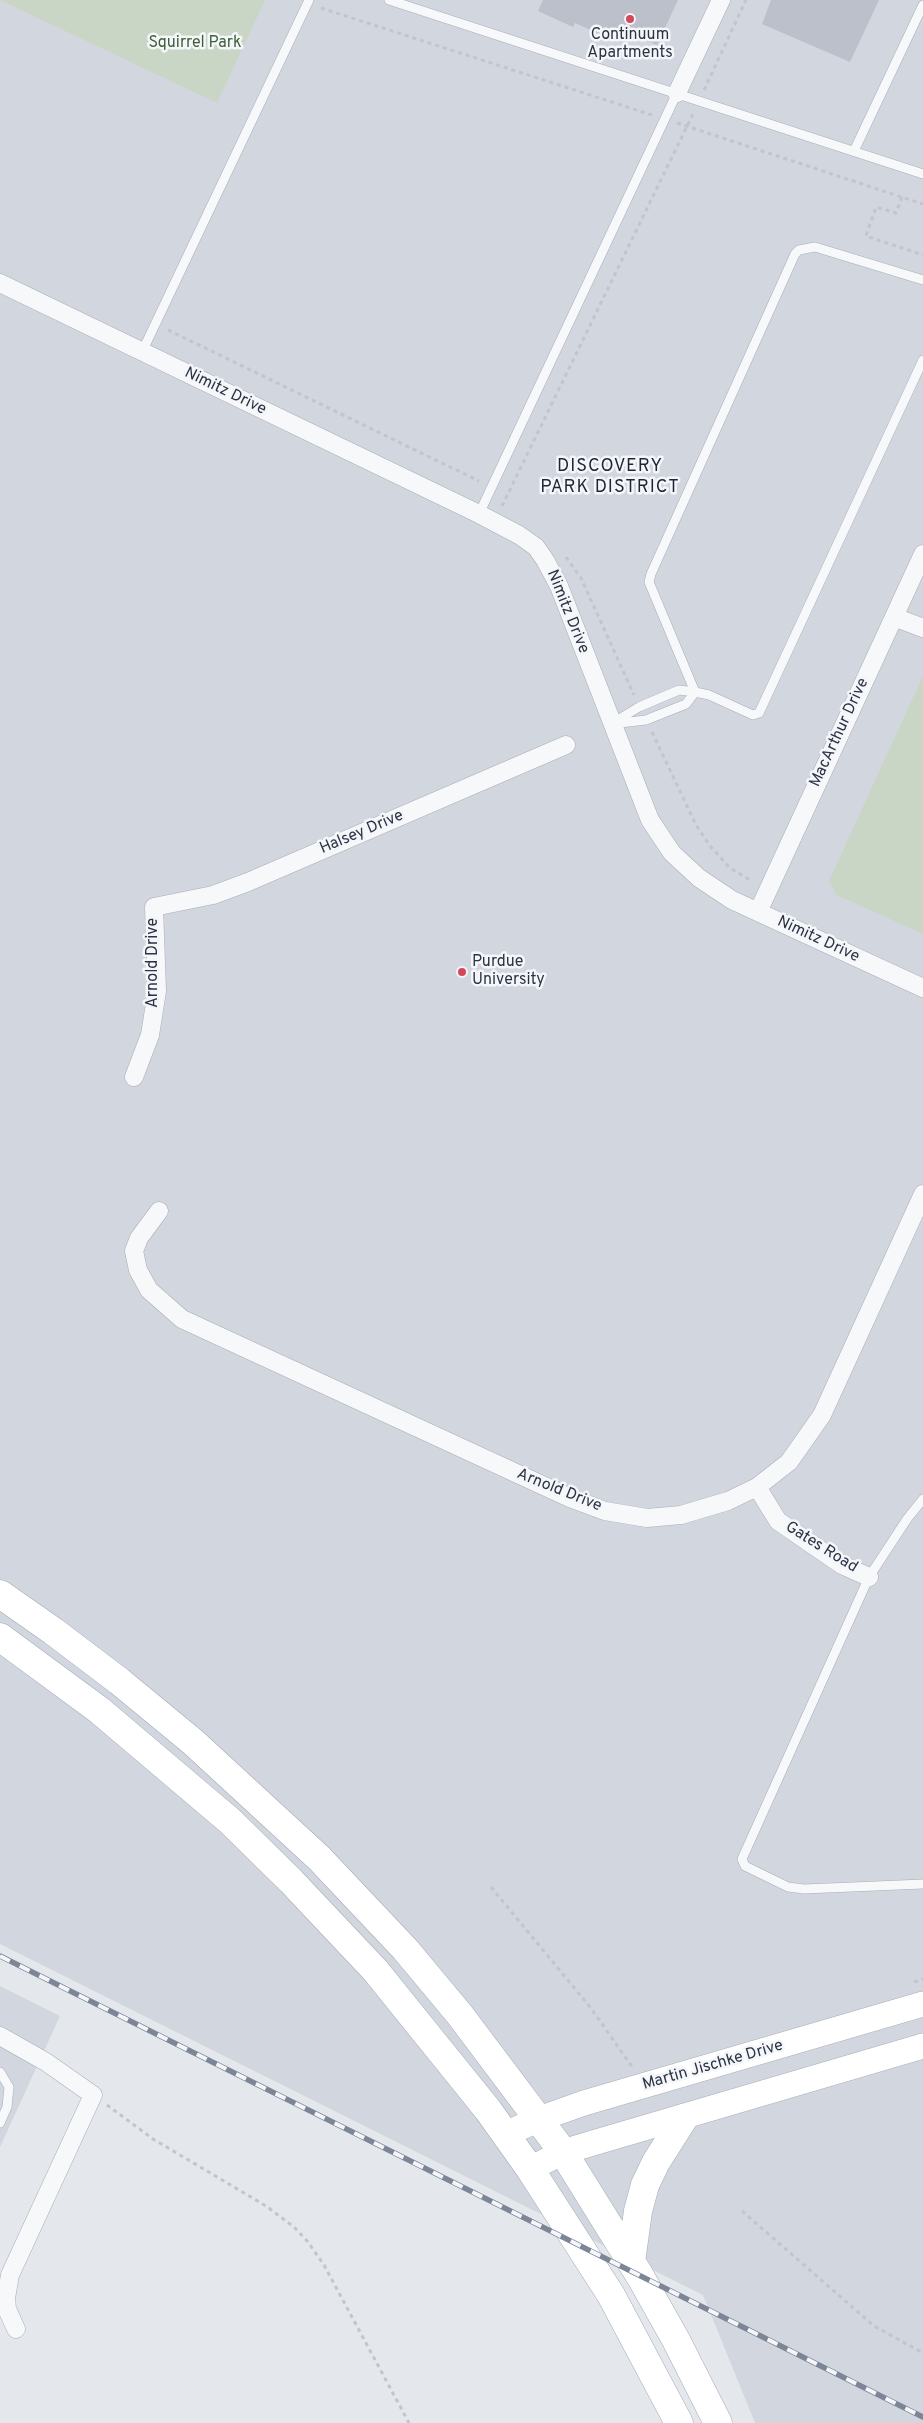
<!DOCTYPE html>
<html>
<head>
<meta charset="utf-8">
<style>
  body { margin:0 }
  canvas { display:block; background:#e4e7ec }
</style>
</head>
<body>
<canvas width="923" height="2423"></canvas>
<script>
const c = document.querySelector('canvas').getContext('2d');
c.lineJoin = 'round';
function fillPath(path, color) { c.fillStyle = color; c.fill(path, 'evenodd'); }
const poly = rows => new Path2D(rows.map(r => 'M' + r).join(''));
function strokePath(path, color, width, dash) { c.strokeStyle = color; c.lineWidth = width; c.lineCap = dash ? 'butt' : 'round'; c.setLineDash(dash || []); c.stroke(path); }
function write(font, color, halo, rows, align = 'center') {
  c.font = font + ' Overpass,sans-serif'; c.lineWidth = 5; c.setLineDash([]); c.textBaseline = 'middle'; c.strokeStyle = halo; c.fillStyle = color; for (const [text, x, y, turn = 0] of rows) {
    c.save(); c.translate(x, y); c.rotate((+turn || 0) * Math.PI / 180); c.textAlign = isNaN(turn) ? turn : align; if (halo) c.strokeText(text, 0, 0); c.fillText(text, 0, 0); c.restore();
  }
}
fillPath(poly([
  [0,0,923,0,923,2423,755,2423,703,2295,0,1944],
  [0,1986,60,2016,0,2147]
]), '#d2d6de');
fillPath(poly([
  [0,0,265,0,217,103],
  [923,676,923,934,837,895,829,881]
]), '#c9d6c5');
fillPath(poly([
  [543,0,678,0,657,45,623,30,617,42,575,23,573,27,538,11],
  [771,0,879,0,850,62,762,24]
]), '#bbc0ca');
const service = poly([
  [389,0,923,174],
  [854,151,923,5],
  [923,280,815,247,799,250,795,254,651,574,649,582,695,692,709,695,753,715,759,713,923,360],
  [142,352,309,0],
  [479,514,677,93],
  [679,690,695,692,686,704,646,720,611,724,639,707,679,690],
  [923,1499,907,1519,869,1577,742,1859,745,1866,788,1887,804,1889,923,1884],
  [0,2072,9,2087,7,2107,0,2123]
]);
const minor = poly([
  [677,93,721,0],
  [0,283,479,514,519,535,536,547,545,560,559,586,650,820,672,853,699,878,732,900,923,988],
  [894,617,923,628],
  [758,912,923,554],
  [134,1077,150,1035,157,991,154,907,213,895,248,882,566,745],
  [159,1211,139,1238,134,1251,138,1270,149,1290,182,1319,570,1498,605,1511,647,1518,681,1515,728,1501,757,1487,789,1462,822,1415,923,1194],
  [757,1487,778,1521,842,1565,869,1577],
  [0,2036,46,2062,93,2095,10,2275,6,2298,7,2309,16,2329]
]);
const secondary = poly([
  [506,2134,539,2119,584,2103,923,2004],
  [530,2169,563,2152,593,2143,923,2046]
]);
const primary = poly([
  [0,1594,53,1631,119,1681,193,1742,319,1858,405,1949,460,2015,563,2152,640,2276,676,2340,718,2423],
  [0,1637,99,1710,230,1821,291,1881,375,1970,488,2110,530,2169,611,2295,679,2423],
  [631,2262,638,2211,645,2185,656,2162,684,2118]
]);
strokePath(service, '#a9aeb7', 10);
strokePath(minor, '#a9aeb7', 19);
strokePath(secondary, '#a9aeb7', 26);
strokePath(primary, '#a3abb8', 29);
strokePath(poly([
  [321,8,652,115],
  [704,90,746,0],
  [677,123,923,204],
  [902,197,896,213,876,207,866,236,923,255],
  [168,330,479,481],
  [502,506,694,112],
  [566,557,581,578,634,695],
  [652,732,696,825,710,846,730,868,752,881],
  [491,1887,590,2007,633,2068],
  [914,1982,923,1979],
  [107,2105,153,2139,266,2206,294,2227,308,2242,324,2265,409,2423],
  [742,2211,874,2326,923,2353]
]), '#c2c5cb', 3, [4, 4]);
strokePath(service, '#f7f8fa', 9);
strokePath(minor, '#f7f8fa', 18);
strokePath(secondary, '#fff', 25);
strokePath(primary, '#fff', 28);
const rail = poly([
  [0,1956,923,2417]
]);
strokePath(rail, '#7d8696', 5.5);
strokePath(rail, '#f4f6f9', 4, [11]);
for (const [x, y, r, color] of [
  [630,19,5,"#d1495b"],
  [462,972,5,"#d1495b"]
]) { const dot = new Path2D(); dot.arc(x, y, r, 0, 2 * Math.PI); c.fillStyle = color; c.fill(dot); strokePath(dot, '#f4f6f9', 2); }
write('16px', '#2b3445', '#f4f6f9', [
  ["Continuum",630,36],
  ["Apartments",630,54],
  ["Purdue",472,963,"left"],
  ["University",472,981,"left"]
]);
write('16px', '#3f6138', '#f4f6f9', [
  ["Squirrel Park",195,44]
]);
write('16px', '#2b3445', '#f4f6f9', [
  ["Nimitz Drive",225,392,26],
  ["Nimitz Drive",567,612,68],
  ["MacArthur Drive",840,733,-65],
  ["Halsey Drive",362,833,-23],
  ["Nimitz Drive",818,940,25],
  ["Arnold Drive",154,963,-90],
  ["Arnold Drive",559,1491,22],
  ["Gates Road",821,1548,32],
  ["Martin Jischke Drive",713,2066,-16]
]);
c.letterSpacing = '1px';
write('18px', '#1d2536', '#f4f6f9', [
  ["DISCOVERY",610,467],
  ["PARK DISTRICT",610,488]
]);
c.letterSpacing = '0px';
</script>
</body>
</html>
